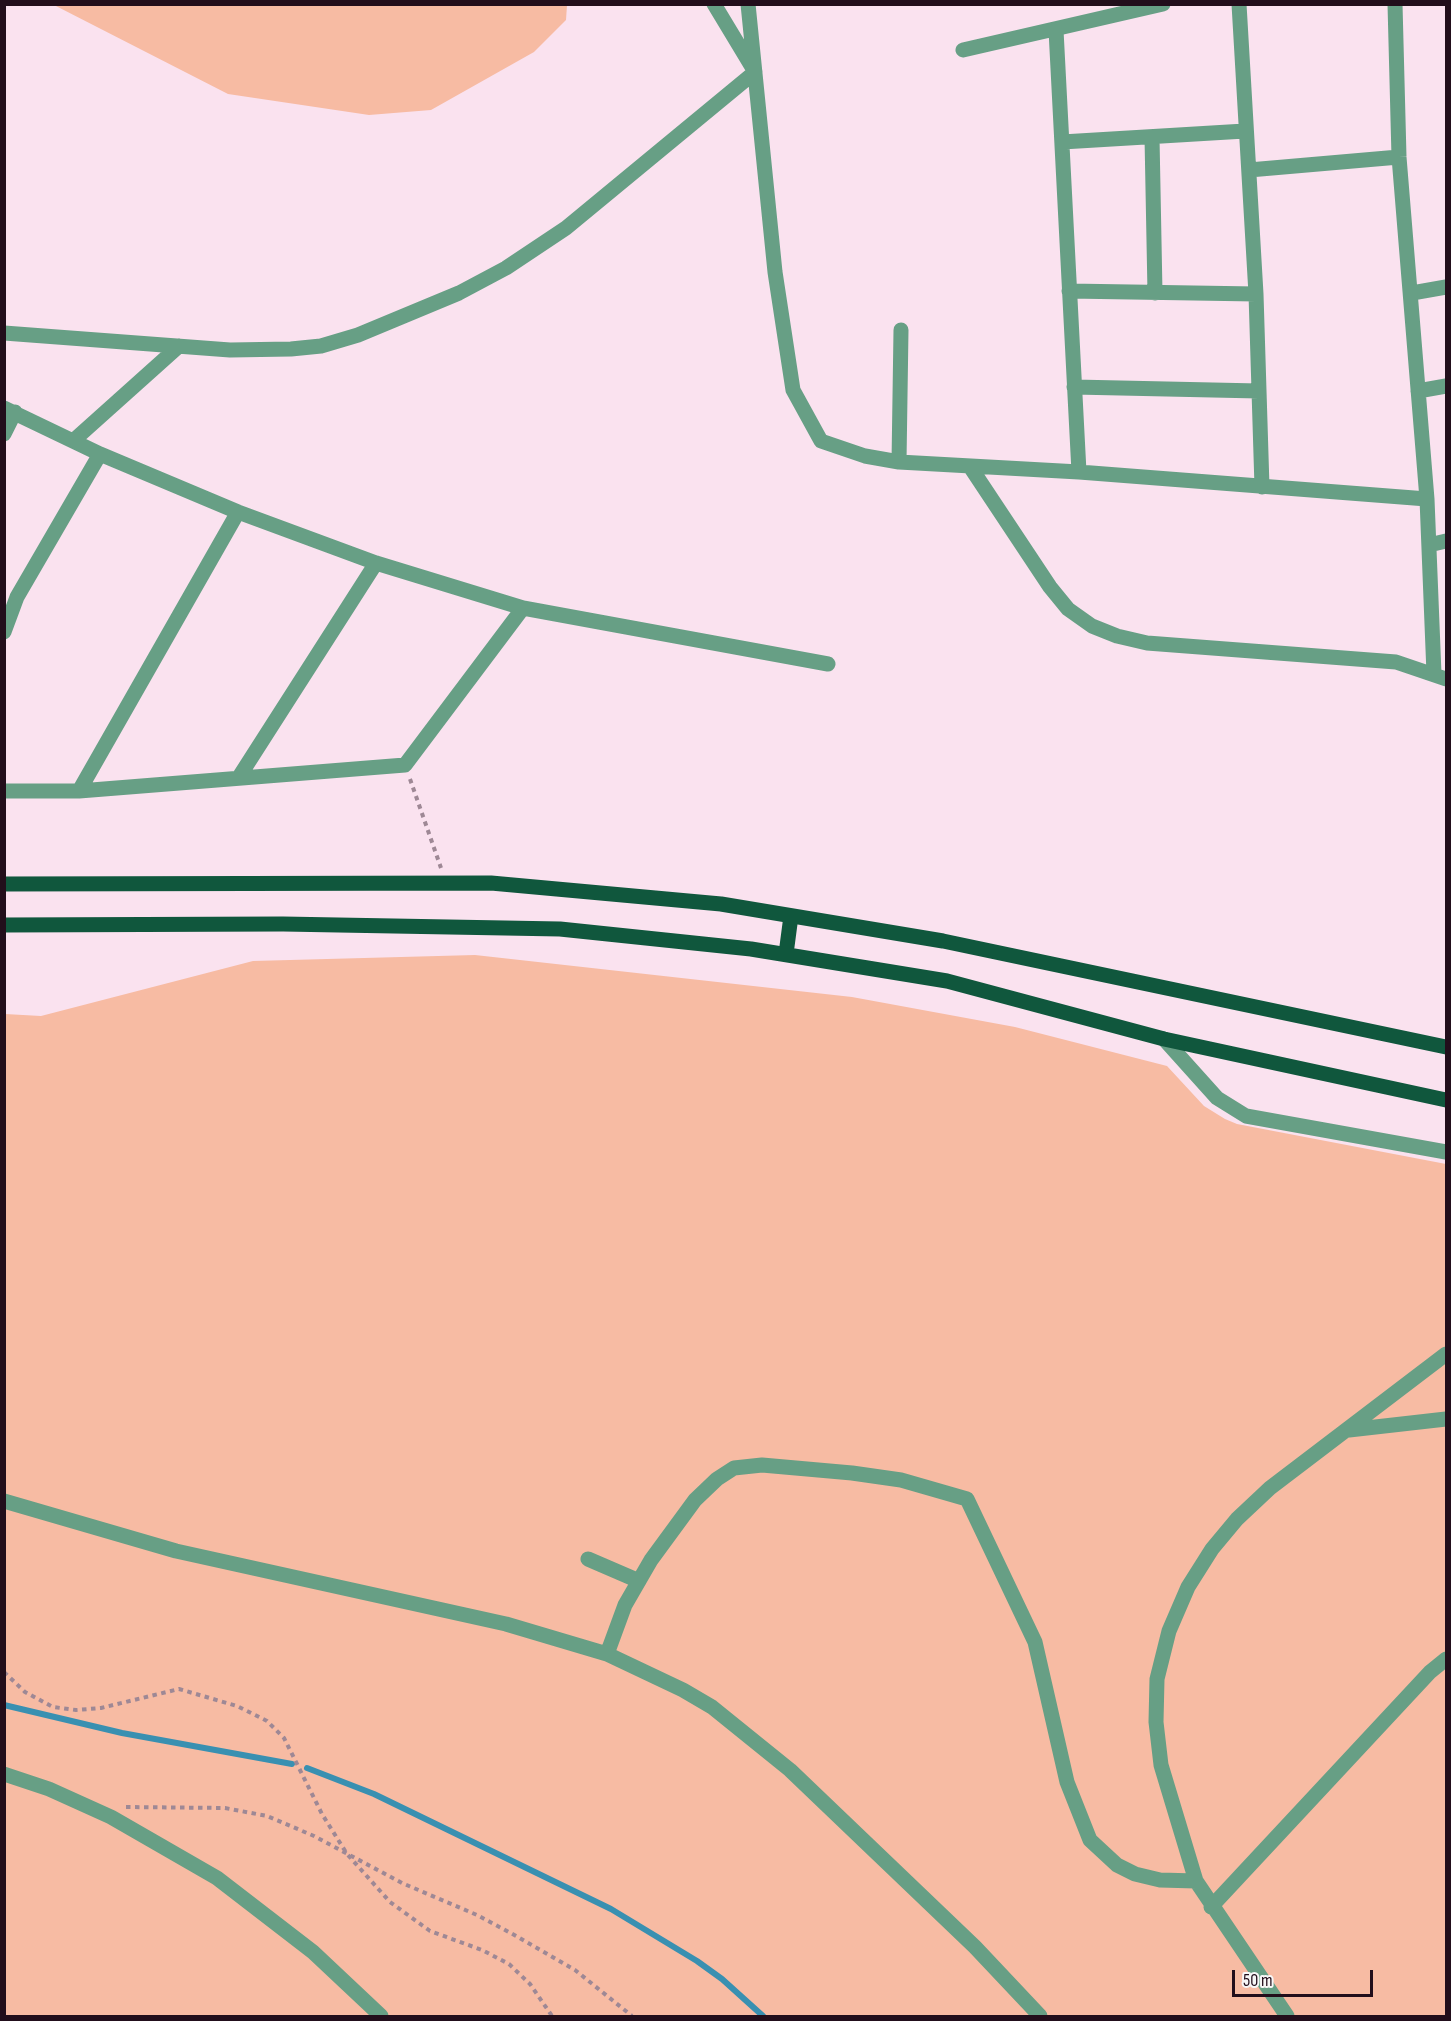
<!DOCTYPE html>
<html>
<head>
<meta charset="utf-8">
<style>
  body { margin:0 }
  #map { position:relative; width:1451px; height:2021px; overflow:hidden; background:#fae2ef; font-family:"Sofia Sans Condensed",sans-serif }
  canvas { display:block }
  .frame { position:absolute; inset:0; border:6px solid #220e1b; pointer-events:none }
  .scale { position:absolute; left:1232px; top:1970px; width:141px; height:27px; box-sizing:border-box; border:3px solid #220e1b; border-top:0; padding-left:8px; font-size:18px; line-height:21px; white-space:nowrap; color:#220e1b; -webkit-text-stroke:4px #f7f7f7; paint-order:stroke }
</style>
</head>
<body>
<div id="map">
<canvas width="1451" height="2021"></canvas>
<div class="frame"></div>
<div class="scale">50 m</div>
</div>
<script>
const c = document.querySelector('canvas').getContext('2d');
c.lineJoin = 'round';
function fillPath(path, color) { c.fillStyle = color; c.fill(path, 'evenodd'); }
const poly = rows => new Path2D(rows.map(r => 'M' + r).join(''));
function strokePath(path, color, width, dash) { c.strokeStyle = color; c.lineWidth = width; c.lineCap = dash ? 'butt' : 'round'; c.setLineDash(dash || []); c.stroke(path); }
fillPath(poly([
  [54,5,567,5,566,20,534,52,431,110,369,115,228,94],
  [475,955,852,997,1015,1027,1167,1066,1204,1106,1225,1119,1237,1124,1446,1164,1446,2016,5,2016,5,1014,41,1016,253,961]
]), '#f7bba3');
strokePath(poly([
  [4,1705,122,1733,292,1764],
  [307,1768,374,1794,611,1909,697,1961,722,1979,763,2016]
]), '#3990b1', 6);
strokePath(poly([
  [410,779,441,868],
  [4,1672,25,1692,53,1707,76,1710,101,1708,179,1689,237,1706,267,1721,284,1738,322,1814,347,1854,390,1902,430,1931,482,1950,509,1964,530,1984,552,2016],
  [126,1807,225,1808,267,1816,314,1836,402,1883,477,1915,518,1937,575,1970,632,2016]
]), '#9e8895', 4, [4.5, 4.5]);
strokePath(poly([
  [748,4,775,272,793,390,821,441,865,456,899,462,1079,472,1427,499],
  [1239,4,1256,294,1262,487],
  [1395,4,1399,157,1427,499,1434,674],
  [1056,30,1079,472],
  [963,50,1163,4],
  [1152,137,1155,293],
  [1062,142,1245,131],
  [1249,170,1399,157],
  [1069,291,1256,294],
  [1412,293,1446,287],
  [4,333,230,350,291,349,321,346,358,335,459,293,506,268,566,228,755,72,714,4],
  [1074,387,1259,391],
  [1418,391,1446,386],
  [4,408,100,454,238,512,376,563,523,608,828,664],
  [4,434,15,412],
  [73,441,179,346],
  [899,462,901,330],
  [971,468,1050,587,1068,609,1092,626,1117,636,1147,643,1396,662,1446,679],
  [1429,545,1446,541],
  [4,632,17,597,100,454],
  [239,777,376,563],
  [4,791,79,791,405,765,523,608],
  [79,791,238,512],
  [1164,1039,1217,1098,1246,1116,1446,1152],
  [1349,1430,1446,1419],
  [4,1501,176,1551,506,1624,607,1654,683,1690,712,1707,790,1770,975,1947,1040,2016],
  [588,1559,639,1581],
  [607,1654,625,1605,651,1560,695,1500,717,1479,734,1468,762,1465,852,1473,901,1480,967,1499,1035,1642,1067,1782,1090,1840,1117,1865,1135,1874,1160,1880,1196,1881],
  [4,1774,49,1789,111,1817,217,1878,313,1952,381,2016],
  [1211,1907,1430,1672,1446,1659],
  [1287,2016,1196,1881,1161,1765,1156,1722,1157,1679,1169,1631,1188,1587,1212,1549,1237,1519,1270,1488,1446,1354]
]), '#679f85', 15);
strokePath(poly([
  [4,884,491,883,721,904,943,941,1446,1047],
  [4,925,283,924,560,929,751,949,947,981,1164,1039,1446,1100],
  [786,954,791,916]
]), '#10573d', 15);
</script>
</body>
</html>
